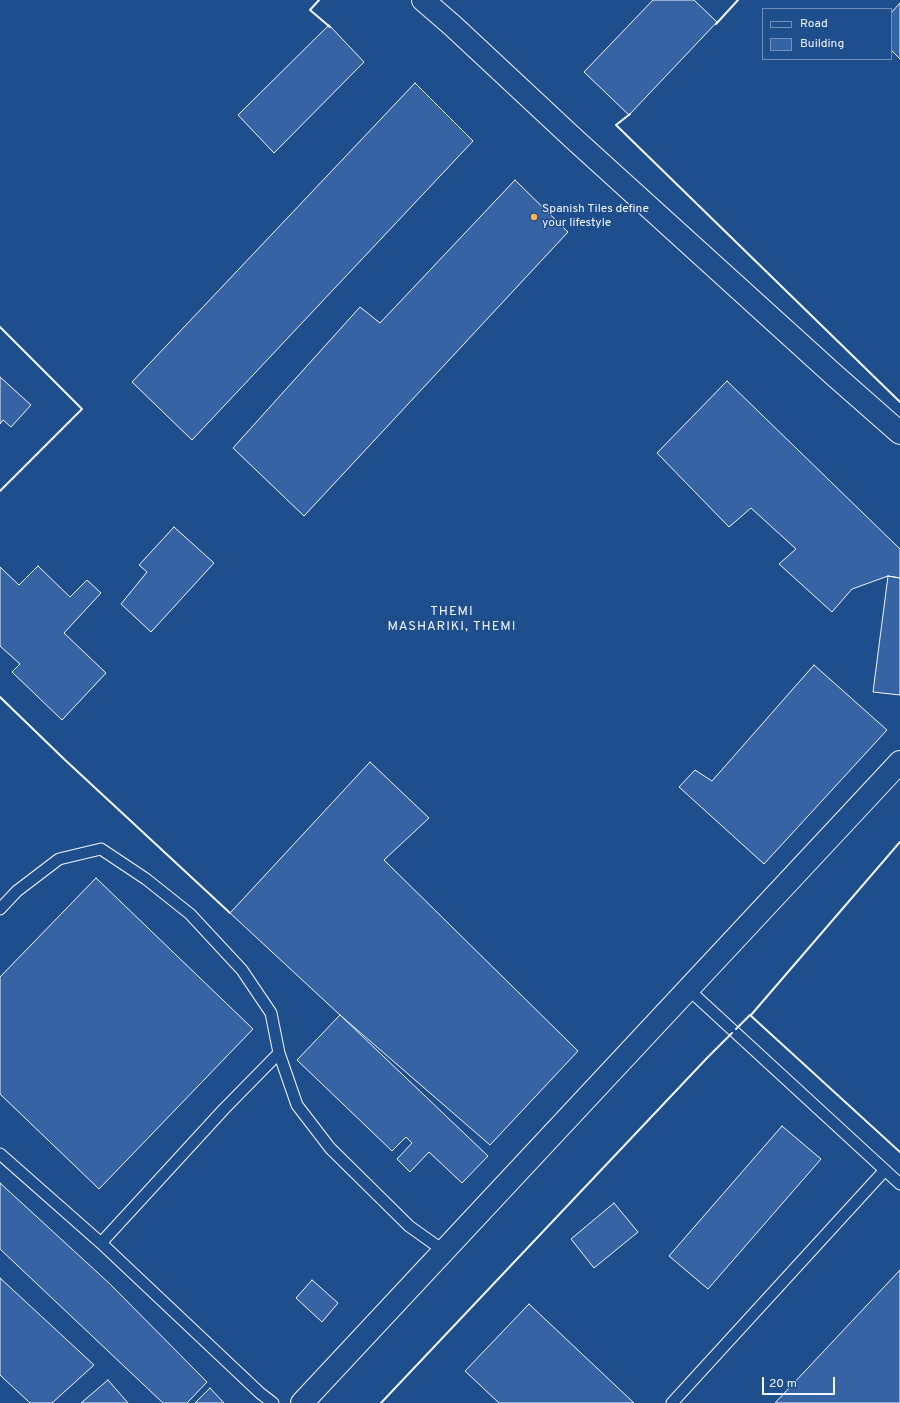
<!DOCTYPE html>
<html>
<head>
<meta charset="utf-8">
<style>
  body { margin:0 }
  #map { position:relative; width:900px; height:1403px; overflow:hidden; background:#1f4e8c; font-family:Overpass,sans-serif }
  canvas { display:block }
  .legend { position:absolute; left:762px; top:8px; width:130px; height:52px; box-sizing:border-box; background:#1f4e8c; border:1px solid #7391ba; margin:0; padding:5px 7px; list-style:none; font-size:12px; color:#f2f6ff }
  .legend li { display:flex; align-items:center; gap:8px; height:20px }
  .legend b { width:20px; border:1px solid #7391ba }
  .scale { position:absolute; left:762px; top:1377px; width:73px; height:18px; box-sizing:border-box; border:2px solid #f2f6ff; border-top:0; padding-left:5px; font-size:12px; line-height:14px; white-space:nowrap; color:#f2f6ff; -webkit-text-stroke:3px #1f4e8c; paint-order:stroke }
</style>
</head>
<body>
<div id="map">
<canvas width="900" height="1403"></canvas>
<ul class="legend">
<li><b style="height:5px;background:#1f4e8c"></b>Road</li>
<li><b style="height:11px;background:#3563a3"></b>Building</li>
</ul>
<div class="scale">20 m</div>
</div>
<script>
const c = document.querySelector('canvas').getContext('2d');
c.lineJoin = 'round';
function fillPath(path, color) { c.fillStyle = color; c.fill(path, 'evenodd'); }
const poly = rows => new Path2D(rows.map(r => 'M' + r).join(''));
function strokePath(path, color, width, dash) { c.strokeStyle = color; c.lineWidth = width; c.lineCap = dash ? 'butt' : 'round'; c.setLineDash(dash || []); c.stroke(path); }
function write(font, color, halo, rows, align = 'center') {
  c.font = font + ' Overpass,sans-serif'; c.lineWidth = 3; c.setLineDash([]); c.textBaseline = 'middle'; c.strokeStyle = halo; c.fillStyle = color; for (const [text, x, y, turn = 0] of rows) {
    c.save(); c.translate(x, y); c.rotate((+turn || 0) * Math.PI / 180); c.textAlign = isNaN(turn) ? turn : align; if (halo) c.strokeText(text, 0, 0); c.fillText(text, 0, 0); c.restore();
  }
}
const building = poly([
  [653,0,694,0,717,22,629,115,584,72,653,0],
  [900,3,900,59,891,50,891,13,900,3],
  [329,25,364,62,274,153,238,115,329,25],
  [415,83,473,141,192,440,132,382,415,83],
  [515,180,568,232,304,516,233,448,360,307,380,323,515,180],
  [0,377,31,405,11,427,3,420,0,424,0,377],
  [727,381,900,549,900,578,888,576,852,589,832,612,779,564,796,549,751,508,729,527,657,453,727,381],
  [174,527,214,563,151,632,121,604,147,572,139,565,174,527],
  [38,566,70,597,87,580,101,593,64,633,106,673,62,720,12,672,20,664,0,646,0,567,19,585,38,566],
  [888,576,900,578,900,695,873,692,888,576],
  [814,665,887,730,764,864,679,787,695,770,712,781,814,665],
  [370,762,429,818,384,860,578,1051,490,1145,340,1015,230,913,370,762],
  [96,878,253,1029,99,1189,0,1094,0,977,96,878],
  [340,1015,488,1156,462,1183,429,1152,410,1172,397,1159,412,1143,406,1137,392,1151,297,1060,340,1015],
  [782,1126,821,1159,708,1289,669,1256,782,1126],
  [0,1183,110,1284,207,1382,187,1403,163,1403,0,1249,0,1183],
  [614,1203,638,1232,594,1268,571,1239,614,1203],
  [900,1270,900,1403,775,1403,900,1270],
  [0,1278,94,1365,52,1403,30,1403,0,1375,0,1278],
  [312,1280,338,1303,322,1322,296,1298,312,1280],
  [529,1304,634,1403,499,1403,465,1371,529,1304],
  [108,1380,128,1403,81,1403,108,1380],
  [210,1388,224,1403,195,1403,210,1388]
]);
fillPath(building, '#3563a3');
strokePath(building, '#f2f6ff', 1);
const service = poly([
  [0,909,17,891,59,859,101,849,146,879,190,914,242,970,271,1013,279,1053,297,1105,330,1148,409,1226,444,1251],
  [688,989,900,1184],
  [0,1154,101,1243,260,1393,273,1403],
  [101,1243,224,1109,279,1053],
  [672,1403,885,1170]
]);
const minor = poly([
  [423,0,453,26,573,138,833,374,900,433],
  [302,1403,900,762]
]);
strokePath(service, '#f2f6ff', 13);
strokePath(minor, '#f2f6ff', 24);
strokePath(service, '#1f4e8c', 11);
strokePath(minor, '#1f4e8c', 22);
strokePath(poly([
  [319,0,310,10,330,27],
  [716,24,738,0],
  [630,114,616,125,900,402],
  [0,327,82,409,0,491],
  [0,697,64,759,230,913],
  [751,1015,900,842],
  [736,1029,750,1015,900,1152],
  [381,1403,707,1058,732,1033]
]), '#f2f6ff', 2);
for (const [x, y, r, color] of [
  [534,217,4,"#ffb74d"]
]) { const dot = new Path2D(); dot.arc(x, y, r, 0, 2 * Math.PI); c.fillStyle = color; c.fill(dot); strokePath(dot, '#1f4e8c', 1.5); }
write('12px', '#f2f6ff', '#1f4e8c', [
  ["Spanish Tiles define",542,210],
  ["your lifestyle",542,224]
], 'left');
c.letterSpacing = '1px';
write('13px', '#f2f6ff', '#1f4e8c', [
  ["THEMI",452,612],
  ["MASHARIKI, THEMI",452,627]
]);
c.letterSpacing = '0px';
</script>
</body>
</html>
